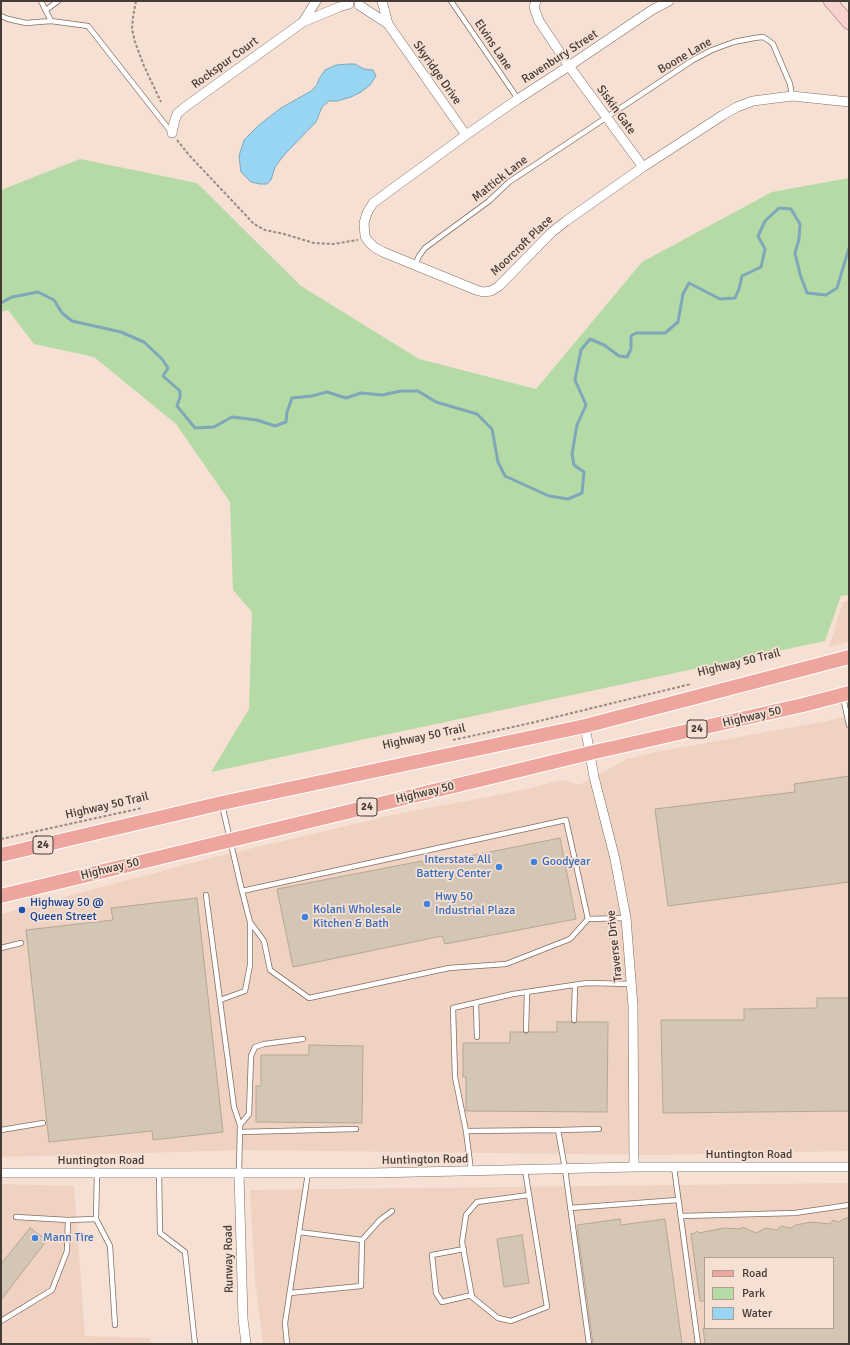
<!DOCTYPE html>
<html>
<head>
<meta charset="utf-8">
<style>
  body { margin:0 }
  #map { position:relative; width:850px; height:1345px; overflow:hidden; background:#f5e0d3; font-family:Signika,sans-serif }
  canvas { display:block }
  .frame { position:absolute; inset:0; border:2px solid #443b36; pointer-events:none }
  .legend { position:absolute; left:704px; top:1257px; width:130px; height:72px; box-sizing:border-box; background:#f5e0d3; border:1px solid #ae9e94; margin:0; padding:5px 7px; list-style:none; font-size:12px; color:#443b36 }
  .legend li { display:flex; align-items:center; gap:8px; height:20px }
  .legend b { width:20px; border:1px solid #ae9e94 }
</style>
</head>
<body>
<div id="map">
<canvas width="850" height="1345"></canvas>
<div class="frame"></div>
<ul class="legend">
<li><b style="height:5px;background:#eea59e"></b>Road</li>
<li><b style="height:11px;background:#b6daa6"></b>Park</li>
<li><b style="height:11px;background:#98d5f2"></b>Water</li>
</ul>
</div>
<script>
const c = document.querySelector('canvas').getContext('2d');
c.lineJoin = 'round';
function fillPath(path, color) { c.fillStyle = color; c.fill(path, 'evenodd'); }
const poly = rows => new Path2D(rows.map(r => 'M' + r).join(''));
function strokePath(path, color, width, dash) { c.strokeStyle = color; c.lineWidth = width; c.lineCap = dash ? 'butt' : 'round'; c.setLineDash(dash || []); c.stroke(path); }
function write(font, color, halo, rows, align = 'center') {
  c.font = font + ' Signika,sans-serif'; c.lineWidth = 3.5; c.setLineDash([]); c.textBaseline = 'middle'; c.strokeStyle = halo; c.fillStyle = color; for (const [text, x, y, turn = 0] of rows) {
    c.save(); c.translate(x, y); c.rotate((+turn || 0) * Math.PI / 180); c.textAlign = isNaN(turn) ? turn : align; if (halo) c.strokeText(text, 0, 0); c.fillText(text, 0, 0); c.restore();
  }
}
fillPath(poly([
  [849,600,849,642,829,647,843,602],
  [849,716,849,1151,654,1155,246,1150,1,1157,1,914,203,860,397,814,524,790,542,785,563,780,579,785,627,759,656,752,822,722],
  [849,1183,849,1344,263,1344,255,1281,250,1190],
  [705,1258,833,1258,833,1328,705,1328],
  [1,1184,74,1186,85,1336,150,1338,151,1344,1,1344]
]), '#efd2c2');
fillPath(poly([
  [80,159,197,183,301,286,419,359,536,389,642,262,772,192,849,178,849,595,841,596,825,641,211,772,249,709,252,612,233,590,230,502,176,424,94,357,34,344,8,310,1,312,1,190]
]), '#b6daa6');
const water = poly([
  [349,64,355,64,364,69,373,70,376,76,370,85,361,92,351,97,337,101,329,101,322,107,316,122,284,155,275,167,271,180,267,184,260,184,251,182,241,172,239,156,244,140,259,125,281,108,311,91,317,85,319,79,325,70,336,65,349,64]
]);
fillPath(water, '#98d5f2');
strokePath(water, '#7fa7ba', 1);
strokePath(poly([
  [1,303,12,297,38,292,54,300,62,313,72,321,121,332,144,342,162,359,168,368,163,376,180,391,180,397,177,406,195,428,214,427,232,417,257,420,275,426,286,422,287,412,292,398,312,396,327,392,346,398,361,393,382,395,401,391,418,391,436,402,477,414,492,429,498,462,505,476,549,496,568,499,582,493,584,472,574,465,572,454,577,425,586,405,575,380,581,350,590,339,604,345,619,356,627,357,631,349,631,336,636,333,665,333,678,322,683,294,689,283,720,299,735,298,739,289,742,276,761,267,765,249,758,236,765,221,779,208,791,209,800,224,799,239,795,253,800,274,807,293,826,295,837,288,849,248]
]), '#7fa7ba', 3);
const building = poly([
  [849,776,849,882,668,906,655,809,795,792,794,784,849,776],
  [560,838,576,919,445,944,442,936,293,967,277,889,422,861,424,865,560,838],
  [197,898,223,1132,153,1140,152,1131,49,1142,26,930,113,920,111,908,197,898],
  [817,998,849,998,849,1111,663,1113,661,1020,744,1020,744,1009,817,1008,817,998],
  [557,1022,571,1022,574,1024,577,1022,608,1022,607,1112,466,1111,466,1077,463,1077,463,1043,510,1043,510,1032,523,1032,526,1034,529,1032,557,1032,557,1022],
  [309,1045,363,1046,362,1123,256,1122,256,1086,261,1086,261,1055,309,1055,309,1045],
  [849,1217,849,1344,705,1344,703,1328,833,1328,833,1258,705,1258,705,1301,700,1301,691,1234,695,1233,697,1231,699,1233,724,1228,741,1229,742,1227,756,1233,766,1228,777,1230,781,1226,790,1228,796,1225,811,1222,830,1224,833,1220,838,1222,849,1217],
  [620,1219,621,1225,665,1219,682,1344,593,1344,577,1225,620,1219],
  [30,1228,47,1240,1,1300,1,1264,30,1228],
  [522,1235,529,1283,504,1287,497,1239,522,1235]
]);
fillPath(building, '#d4c6b4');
strokePath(building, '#b5a796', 1);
const lane = poly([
  [41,1,51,21,88,26,171,132],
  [451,1,518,99],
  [46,10,58,1],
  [1,16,8,19,26,23,51,21],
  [415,265,419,256,425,248,489,201,509,182,693,60,712,50,734,42,754,38,763,37,768,40,773,44,790,84,792,96],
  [843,697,849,725],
  [222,805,242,891,566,820,588,919,626,918],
  [206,895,234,1107,240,1125,239,1173],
  [250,922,264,941,270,970,309,998,449,968,506,964,570,939,588,919],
  [1,948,21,943],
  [220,1000,245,991,250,965,250,922,242,891],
  [476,1003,477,1037],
  [574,1020,575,985],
  [526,1030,527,992],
  [240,1125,249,1114,251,1056,255,1047,264,1044,303,1039],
  [1,1130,43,1123],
  [466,1131,455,1077,453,1008,513,994,587,983,632,984],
  [240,1132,356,1129],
  [674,1167,698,1344],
  [525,1170,529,1195,547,1307,511,1321,498,1318,472,1297,462,1242,466,1215,477,1202,529,1195],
  [471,1171,466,1131,558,1130],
  [159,1173,160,1233,185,1252,195,1344],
  [570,1208,678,1200],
  [681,1216,795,1213,849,1205],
  [16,1217,68,1220,96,1219,97,1173],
  [96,1219,110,1246,115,1325],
  [362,1240,380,1220,392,1211],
  [464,1249,432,1255,436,1293,442,1302,472,1295],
  [290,1293,361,1286,362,1240,299,1232],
  [1,1321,52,1290,67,1251,68,1220],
  [287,1344,285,1323,308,1173],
  [589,1344,565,1169,558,1130,599,1129]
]);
const street = poly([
  [382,1,388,24,466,135],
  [536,1,534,7,539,21,569,66,643,167],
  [669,1,652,10,569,66,518,99,466,135,373,203,367,213,364,223,365,236,368,241,374,247,383,252,476,290,483,292,491,291,499,286,552,232,566,221,643,167,723,115,737,107,753,101,792,96,849,102],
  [359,5,388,24],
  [303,22,316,1],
  [172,133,174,123,177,114,185,107,303,22,339,7,349,4],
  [585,726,594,777,615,859,626,918,633,1006,634,1167],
  [1,1173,373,1173,634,1167,849,1167],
  [239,1173,243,1319,246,1344]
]);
const secondary = poly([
  [830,1,849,23]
]);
const primary = poly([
  [1,855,222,803,585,726,849,657],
  [1,896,590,753,803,705,849,693]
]);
strokePath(lane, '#826f64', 6);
strokePath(street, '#826f64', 10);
strokePath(secondary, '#826f64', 14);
strokePath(primary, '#fff', 16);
strokePath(poly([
  [136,1,133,17,132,29,135,42,144,66,161,102],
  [177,140,189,155,254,224,265,230,284,234,314,243,333,244,358,240],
  [453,740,531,723,691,684],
  [1,839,142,808]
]), '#988981', 2, [3, 2]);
strokePath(lane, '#fff', 4.5);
strokePath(street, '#fff', 9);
strokePath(secondary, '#f7d2ce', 13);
strokePath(primary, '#eea59e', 14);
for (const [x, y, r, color] of [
  [534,862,4,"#3f7fe0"],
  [499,867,4,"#3f7fe0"],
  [427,904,4,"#3f7fe0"],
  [22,910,4,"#1a4fb4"],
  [305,917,4,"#3f7fe0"],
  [35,1238,4,"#3f7fe0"]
]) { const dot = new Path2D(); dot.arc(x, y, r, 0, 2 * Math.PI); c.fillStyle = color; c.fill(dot); strokePath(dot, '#f5e0d3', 1.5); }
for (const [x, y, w] of [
  [697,729,20],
  [367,807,20],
  [43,845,20]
]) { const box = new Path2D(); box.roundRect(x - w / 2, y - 9, w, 18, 3); c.fillStyle = '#f5e0d3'; c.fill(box); strokePath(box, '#443b36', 1); }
write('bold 11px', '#443b36', null, [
  ["24",697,729],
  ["24",367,807],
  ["24",43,845]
]);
write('12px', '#443b36', '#f5e0d3', [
  ["Elvins Lane",493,45,56],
  ["Boone Lane",685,56,-30],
  ["Ravenbury Street",560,57,-33],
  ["Rockspur Court",225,63,-36],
  ["Skyridge Drive",437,73,55],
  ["Siskin Gate",616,110,54],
  ["Mattick Lane",500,179,-38],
  ["Moorcroft Place",522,246,-44],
  ["Highway 50 Trail",739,663,-14],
  ["Highway 50",752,717,-13],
  ["Highway 50 Trail",424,737,-12],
  ["Highway 50",425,793,-14],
  ["Highway 50 Trail",107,806,-13],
  ["Highway 50",110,869,-14],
  ["Traverse Drive",615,946,-96],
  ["Huntington Road",749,1155],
  ["Huntington Road",425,1160,-1],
  ["Huntington Road",101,1161],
  ["Runway Road",229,1259,-91]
]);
write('12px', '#366cbe', '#f5e0d3', [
  ["Interstate All",491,860,"right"],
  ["Battery Center",491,874,"right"],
  ["Goodyear",542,862],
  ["Hwy 50",435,897],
  ["Industrial Plaza",435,911],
  ["Kolani Wholesale",313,910],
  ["Kitchen & Bath",313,924],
  ["Mann Tire",43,1238]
], 'left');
write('12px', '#164399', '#f5e0d3', [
  ["Highway 50 @",30,903],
  ["Queen Street",30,917]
], 'left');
</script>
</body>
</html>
